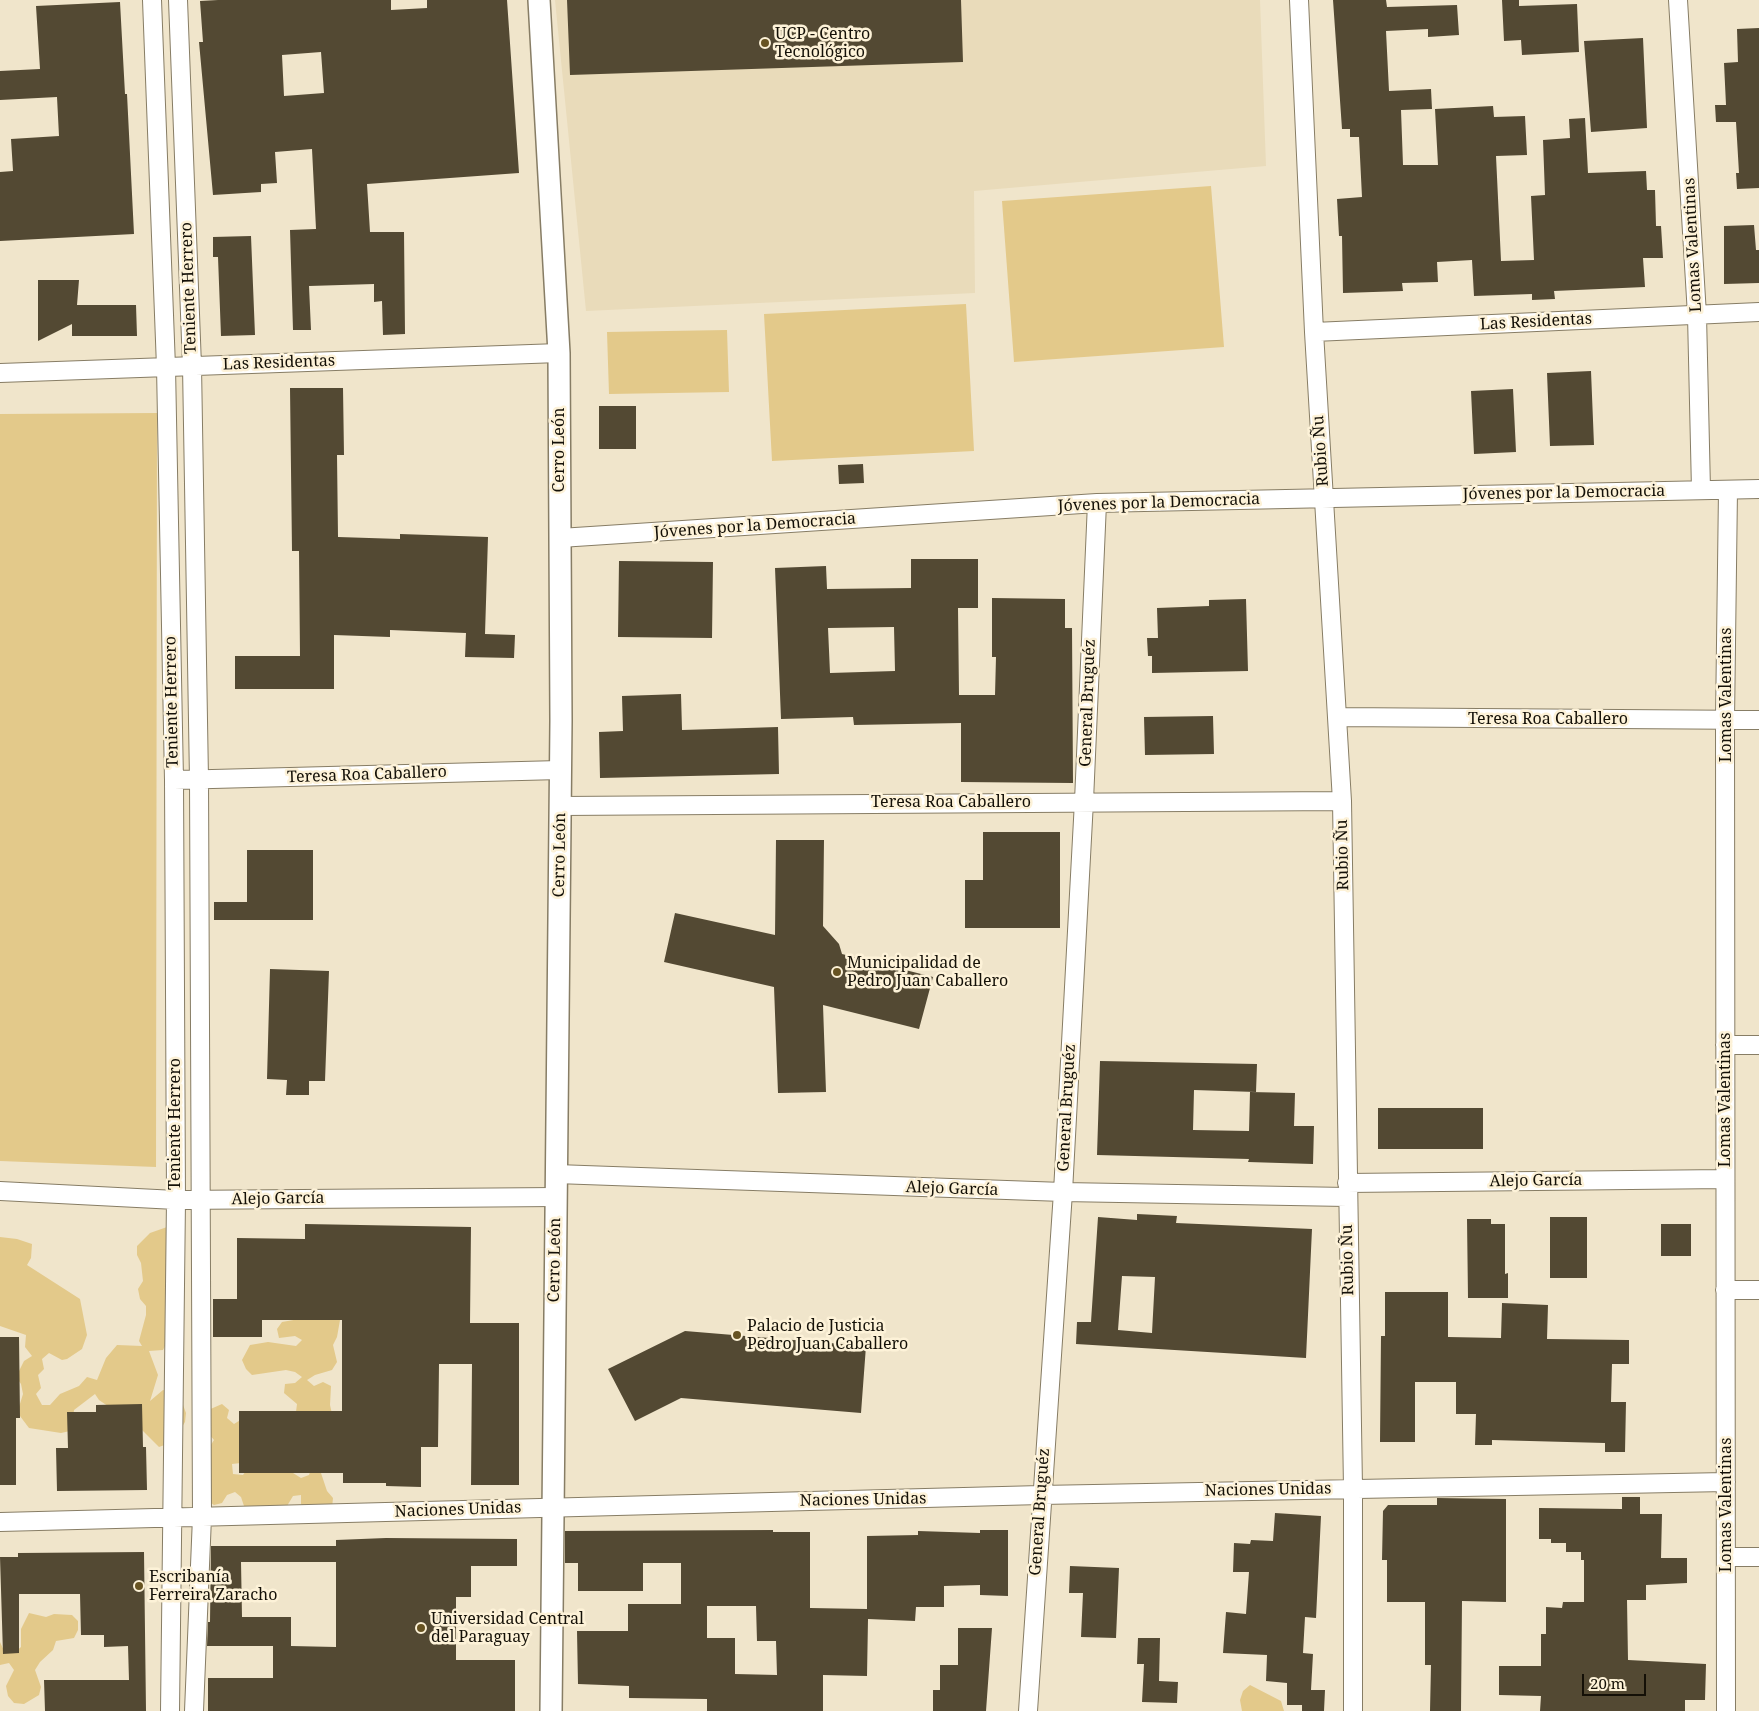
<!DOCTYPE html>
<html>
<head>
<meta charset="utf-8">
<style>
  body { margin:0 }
  #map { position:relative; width:1759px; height:1711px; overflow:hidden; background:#f0e5cb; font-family:"Noto Serif",serif }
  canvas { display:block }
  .scale { position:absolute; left:1582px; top:1674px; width:64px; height:22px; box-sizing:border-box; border:2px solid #141007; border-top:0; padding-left:6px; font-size:15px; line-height:18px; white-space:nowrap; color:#141007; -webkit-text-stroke:4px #fdf2d8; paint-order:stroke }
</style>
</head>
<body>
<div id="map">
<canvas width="1759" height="1711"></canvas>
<div class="scale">20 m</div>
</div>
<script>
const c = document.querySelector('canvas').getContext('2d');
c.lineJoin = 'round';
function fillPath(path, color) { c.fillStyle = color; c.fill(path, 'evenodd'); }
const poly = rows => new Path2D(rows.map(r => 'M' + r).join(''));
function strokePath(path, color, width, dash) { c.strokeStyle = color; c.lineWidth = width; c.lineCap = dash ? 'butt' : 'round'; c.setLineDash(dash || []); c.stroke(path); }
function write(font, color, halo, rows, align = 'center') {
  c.font = font + ' "Noto Serif",serif'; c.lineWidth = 5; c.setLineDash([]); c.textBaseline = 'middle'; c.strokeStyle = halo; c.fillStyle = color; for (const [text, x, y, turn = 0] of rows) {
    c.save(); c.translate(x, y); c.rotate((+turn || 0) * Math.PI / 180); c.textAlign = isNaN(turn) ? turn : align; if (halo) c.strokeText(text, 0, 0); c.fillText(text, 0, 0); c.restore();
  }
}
fillPath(poly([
  [555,0,1260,0,1266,166,974,191,975,293,586,311]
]), '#e9dbba');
fillPath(poly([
  [1211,186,1224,347,1014,362,1002,201],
  [966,304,974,451,772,461,764,314],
  [727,330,729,392,609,394,607,332],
  [157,413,156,1167,0,1161,0,414],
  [167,1227,171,1234,167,1342,163,1350,149,1351,158,1375,150,1401,163,1390,171,1392,183,1405,186,1413,185,1422,176,1437,170,1443,159,1447,140,1428,99,1400,95,1394,74,1410,72,1428,70,1431,61,1433,29,1428,20,1416,19,1407,23,1394,21,1384,16,1377,24,1361,32,1356,25,1347,26,1335,0,1326,0,1237,17,1239,32,1244,31,1258,27,1265,80,1299,87,1335,82,1349,67,1359,62,1360,49,1353,42,1359,44,1369,38,1375,41,1388,36,1394,42,1405,50,1405,60,1394,79,1386,87,1377,97,1380,106,1358,117,1345,142,1346,139,1341,146,1315,146,1306,140,1299,138,1289,143,1281,141,1263,137,1255,137,1246,150,1233],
  [334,1313,340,1320,337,1337,333,1345,337,1362,332,1370,315,1375,307,1380,314,1386,323,1382,331,1386,330,1405,332,1414,327,1467,321,1473,327,1491,333,1498,332,1508,306,1511,301,1504,301,1495,293,1496,284,1511,250,1512,244,1506,241,1497,235,1492,227,1495,222,1503,214,1505,199,1495,205,1454,214,1440,203,1427,206,1411,222,1404,229,1410,227,1418,234,1424,242,1419,250,1462,232,1464,233,1474,243,1475,248,1468,293,1473,301,1478,309,1475,312,1466,296,1412,297,1404,284,1393,285,1384,295,1383,302,1377,295,1372,286,1370,252,1375,246,1369,242,1360,250,1345,268,1342,296,1346,302,1340,295,1336,279,1338,277,1329,282,1322],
  [29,1613,46,1617,54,1614,72,1615,78,1621,78,1630,74,1638,56,1641,53,1650,40,1662,35,1670,41,1687,39,1695,24,1704,14,1703,8,1696,6,1686,14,1670,9,1663,0,1665,0,1642,5,1653,14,1653,21,1647,21,1629],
  [1250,1685,1281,1701,1284,1711,1242,1711,1240,1700,1243,1691]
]), '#e3c98a');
fillPath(poly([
  [218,0,391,0,391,10,427,8,427,0,507,0,519,173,367,184,370,232,404,232,405,334,383,335,382,301,374,302,374,284,309,286,311,330,293,330,290,230,316,229,312,149,275,152,277,183,261,184,261,192,213,195,199,42,203,42,200,1],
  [321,52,324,93,284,96,282,55],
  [567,0,961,0,963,62,570,75],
  [1333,0,1386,0,1387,7,1457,5,1459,35,1428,37,1428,29,1386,31,1389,91,1431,89,1432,109,1401,110,1403,165,1438,165,1435,109,1493,106,1494,117,1525,116,1527,155,1496,156,1501,261,1534,260,1531,196,1545,195,1543,140,1570,138,1569,119,1585,118,1588,173,1646,171,1647,190,1655,190,1656,226,1661,226,1663,258,1643,258,1645,287,1554,291,1555,299,1532,300,1532,294,1474,296,1472,260,1437,262,1438,282,1402,283,1403,291,1343,293,1342,236,1339,236,1337,199,1362,197,1359,137,1350,137,1350,129,1342,129],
  [1502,0,1519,0,1519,6,1577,4,1579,52,1522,55,1521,40,1504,41],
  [120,2,125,94,127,94,134,234,0,241,0,172,13,171,11,139,59,136,57,97,0,100,0,71,40,69,36,6],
  [1759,28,1759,188,1737,189,1736,173,1739,173,1736,122,1716,122,1715,105,1726,105,1724,63,1738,62,1737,29],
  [1643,38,1647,128,1591,132,1584,41],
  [1754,225,1756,250,1759,250,1759,283,1724,284,1724,226],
  [251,236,255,335,221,336,218,257,213,257,213,237],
  [38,280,79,280,77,305,136,305,137,336,72,336,72,324,38,341],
  [1591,371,1594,445,1550,446,1547,373],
  [290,388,343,388,344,455,337,455,338,537,400,539,400,534,488,537,485,634,515,635,514,658,465,657,466,633,390,630,390,637,334,635,334,689,235,689,235,656,300,656,299,551,292,551],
  [1513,389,1516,452,1474,454,1471,391],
  [599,406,636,406,636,449,599,449],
  [863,464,864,483,839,484,838,465],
  [911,559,978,559,978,608,958,608,959,695,995,695,996,657,992,657,992,598,1065,599,1065,628,1072,628,1073,783,961,782,961,723,854,725,853,717,781,719,775,568,826,566,827,589,911,588],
  [894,627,895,671,830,673,828,628],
  [619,561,713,562,712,638,618,637],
  [1246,599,1248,671,1152,673,1152,656,1148,656,1147,638,1158,638,1157,608,1209,606,1209,600],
  [681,694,682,730,778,727,779,774,600,778,599,732,623,731,622,696],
  [1213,716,1214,754,1145,755,1144,717],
  [983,832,1060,832,1060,928,965,928,965,880,983,880],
  [776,840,824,840,823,926,839,944,842,954,933,977,919,1029,823,1005,826,1092,778,1093,774,987,664,962,675,913,775,935],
  [247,850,313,850,313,920,214,920,214,902,247,902],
  [270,969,329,971,325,1081,309,1081,309,1095,286,1095,287,1080,267,1079],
  [1100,1061,1257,1064,1256,1092,1194,1090,1193,1130,1249,1131,1250,1092,1295,1093,1294,1126,1314,1126,1313,1164,1248,1162,1249,1159,1097,1155],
  [1378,1108,1483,1108,1483,1149,1378,1149],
  [1137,1214,1177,1216,1176,1223,1312,1229,1306,1358,1076,1344,1077,1322,1091,1322,1098,1217,1137,1220],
  [1122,1276,1155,1277,1152,1333,1118,1330],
  [1550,1217,1587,1217,1587,1278,1550,1278],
  [1467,1219,1491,1219,1491,1224,1505,1224,1505,1274,1508,1273,1508,1298,1468,1298],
  [305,1224,471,1227,470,1323,519,1323,519,1485,471,1485,472,1364,439,1364,438,1447,421,1447,421,1487,386,1486,386,1483,343,1483,343,1473,239,1473,239,1411,342,1411,342,1320,262,1320,262,1337,213,1337,213,1299,237,1299,237,1238,305,1239],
  [1661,1224,1691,1224,1691,1256,1661,1256],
  [1385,1292,1448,1292,1448,1337,1501,1338,1502,1303,1548,1305,1547,1339,1629,1340,1629,1364,1612,1364,1611,1402,1626,1402,1625,1452,1605,1452,1605,1443,1492,1440,1492,1445,1475,1445,1476,1414,1456,1414,1456,1382,1415,1382,1415,1442,1380,1442,1381,1336,1385,1336],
  [685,1331,866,1346,861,1413,681,1398,635,1421,608,1369],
  [0,1337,19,1337,20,1418,16,1418,16,1485,0,1485],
  [142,1404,143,1447,146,1447,147,1490,57,1491,56,1448,68,1448,67,1412,96,1412,96,1405],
  [1622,1497,1640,1497,1640,1514,1662,1514,1661,1558,1687,1558,1687,1583,1646,1585,1646,1600,1627,1600,1628,1660,1706,1664,1705,1700,1685,1700,1685,1711,1540,1711,1541,1696,1499,1695,1499,1666,1541,1666,1541,1634,1546,1634,1546,1607,1562,1608,1563,1602,1584,1602,1584,1560,1581,1560,1581,1552,1566,1552,1566,1543,1551,1543,1551,1539,1539,1539,1539,1508,1622,1509],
  [1437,1498,1506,1499,1506,1602,1462,1601,1461,1711,1430,1711,1431,1665,1425,1665,1425,1602,1387,1602,1387,1560,1382,1560,1383,1511,1388,1505,1437,1505],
  [1275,1513,1321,1516,1316,1618,1305,1617,1303,1653,1313,1654,1311,1690,1325,1690,1324,1711,1302,1711,1302,1705,1287,1705,1287,1683,1266,1681,1267,1655,1223,1653,1226,1612,1246,1614,1249,1572,1233,1572,1234,1543,1250,1544,1251,1540,1273,1541],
  [773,1530,773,1532,810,1532,810,1608,867,1609,867,1536,918,1535,918,1531,980,1533,980,1530,1008,1530,1008,1596,980,1595,980,1585,944,1586,944,1607,916,1607,915,1621,868,1619,867,1676,823,1675,823,1711,707,1711,707,1699,629,1698,629,1686,578,1684,577,1631,628,1631,628,1604,681,1604,681,1563,643,1563,643,1591,578,1591,578,1563,565,1563,565,1531],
  [707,1606,756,1606,757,1641,776,1641,777,1675,735,1674,735,1638,707,1638],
  [386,1538,517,1539,517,1566,471,1566,471,1597,456,1597,456,1660,515,1660,515,1711,208,1711,208,1678,273,1678,273,1646,207,1646,208,1622,210,1622,211,1546,336,1546,336,1540],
  [241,1562,336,1562,336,1647,291,1646,291,1617,242,1617],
  [144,1552,146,1711,45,1711,44,1680,129,1680,128,1646,104,1647,104,1635,81,1635,80,1594,19,1594,19,1653,3,1654,0,1557,18,1557,18,1553],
  [1070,1566,1119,1568,1116,1638,1081,1637,1083,1593,1069,1593],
  [958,1628,992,1628,986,1711,933,1711,933,1690,940,1690,940,1665,958,1665],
  [1138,1638,1160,1638,1159,1681,1178,1682,1177,1703,1142,1702,1144,1664,1137,1664]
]), '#534933');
const minor = poly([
  [152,0,166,367,174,780,176,1200,170,1711],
  [178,0,192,366,199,779,202,1517,194,1711],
  [1299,0,1314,332,1342,801,1353,1488,1353,1711],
  [1678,0,1697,315,1701,490],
  [1314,332,1759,312],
  [0,373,559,353],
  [560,538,1097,503,1759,489],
  [1338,717,1759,720],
  [174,780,560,770],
  [560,806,1342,801],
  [1725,1045,1759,1045],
  [556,1174,1063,1192,1347,1197],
  [1347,1183,1725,1179],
  [0,1191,176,1200,556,1197],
  [1725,1290,1759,1290],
  [0,1522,1041,1495,1726,1482],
  [1726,1557,1759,1557],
  [1028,1711,1063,1192,1084,801,1097,503],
  [1726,1711,1725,720,1728,490]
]);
const tertiary = poly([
  [539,0,559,353,561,721,551,1711]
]);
strokePath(minor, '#877d65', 20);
strokePath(tertiary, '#877d65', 24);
strokePath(minor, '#fff', 18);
strokePath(tertiary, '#fff', 21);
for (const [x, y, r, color] of [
  [765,43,5,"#675322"],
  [837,972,5,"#675322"],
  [737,1335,5,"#675322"],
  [139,1586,5,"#675322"],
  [421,1628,5,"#675322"]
]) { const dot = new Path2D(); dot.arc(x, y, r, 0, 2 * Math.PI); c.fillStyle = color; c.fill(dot); strokePath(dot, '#fdf2d8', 2); }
write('16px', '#141007', '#fdf2d8', [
  ["UCP - Centro",775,34],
  ["Tecnológico",775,52],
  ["Municipalidad de",847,963],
  ["Pedro Juan Caballero",847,981],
  ["Palacio de Justicia",747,1326],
  ["Pedro Juan Caballero",747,1344],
  ["Escribanía",149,1577],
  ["Ferreira Zaracho",149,1595],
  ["Universidad Central",431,1619],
  ["del Paraguay",431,1637]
], 'left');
write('16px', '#141007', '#fdf2d8', [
  ["Lomas Valentinas",1693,245,-93],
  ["Teniente Herrero",189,288,-92],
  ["Las Residentas",1536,322,-3],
  ["Las Residentas",279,363,-2],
  ["Cerro León",559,450,-90],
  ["Rubio Ñu",1321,451,-94],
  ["Jóvenes por la Democracia",1564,493,-1],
  ["Jóvenes por la Democracia",1159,503,-2],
  ["Jóvenes por la Democracia",755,526,-4],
  ["Lomas Valentinas",1726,695,-90],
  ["Teniente Herrero",172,702,-91],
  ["General Bruguéz",1088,703,-88],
  ["Teresa Roa Caballero",1548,719],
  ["Teresa Roa Caballero",367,775,-2],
  ["Teresa Roa Caballero",951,802],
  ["Cerro León",560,855,-89],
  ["Rubio Ñu",1343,855,-91],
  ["Lomas Valentinas",1725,1100,-90],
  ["General Bruguéz",1067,1108,-87],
  ["Teniente Herrero",175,1124,-90],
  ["Alejo García",1536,1181,-1],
  ["Alejo García",952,1189,2],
  ["Alejo García",278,1199,-1],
  ["Cerro León",555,1260,-89],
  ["Rubio Ñu",1348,1260,-91],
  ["Naciones Unidas",1268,1490,-1],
  ["Naciones Unidas",863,1500,-1],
  ["Lomas Valentinas",1726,1505,-90],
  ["Naciones Unidas",458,1510,-2],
  ["General Bruguéz",1040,1512,-86]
]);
</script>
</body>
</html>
